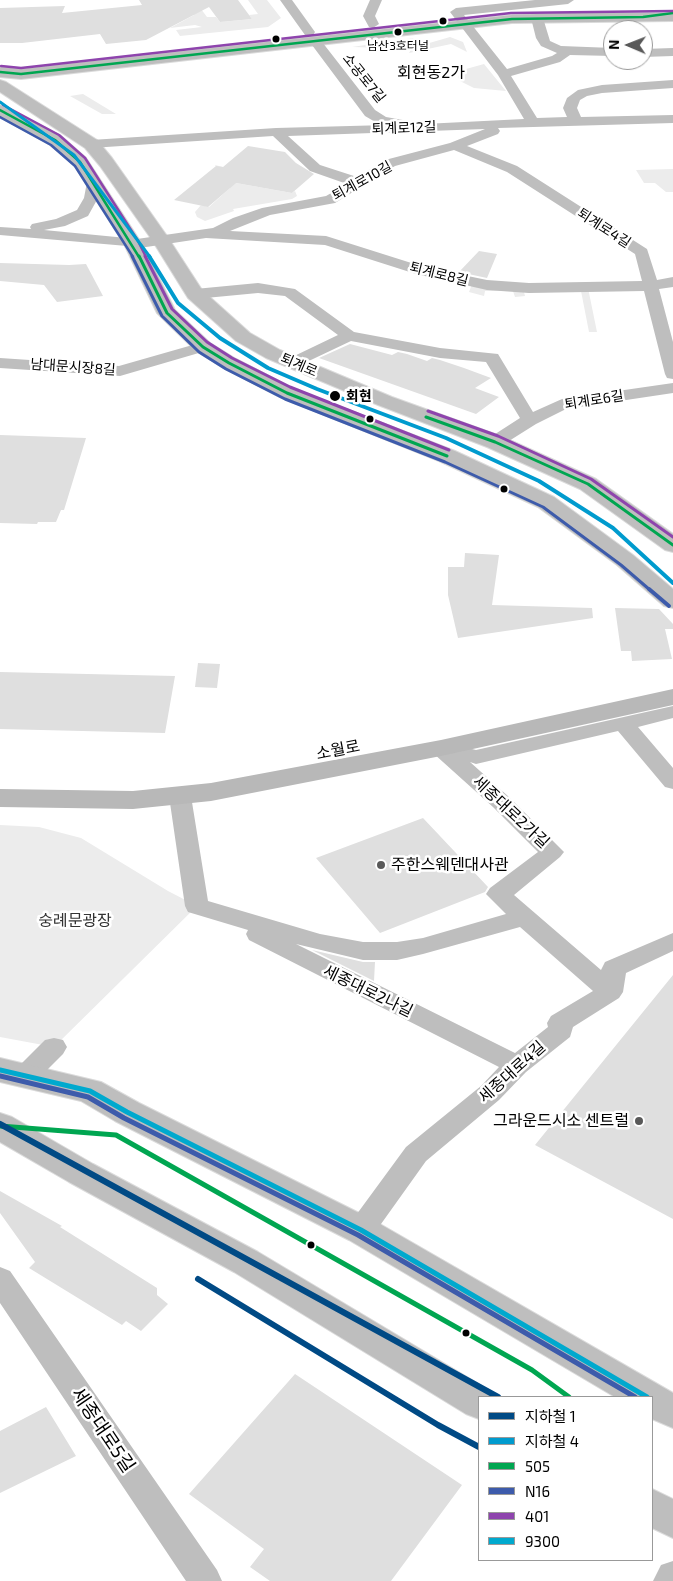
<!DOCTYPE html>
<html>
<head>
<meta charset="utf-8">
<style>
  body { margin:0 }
  #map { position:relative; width:673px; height:1581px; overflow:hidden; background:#fff; font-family:"Exo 2","Noto Sans KR",sans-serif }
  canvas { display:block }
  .legend { position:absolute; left:478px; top:1396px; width:175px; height:165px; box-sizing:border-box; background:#fff; border:1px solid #999; margin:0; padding:6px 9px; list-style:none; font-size:15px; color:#000 }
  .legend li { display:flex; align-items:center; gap:10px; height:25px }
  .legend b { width:25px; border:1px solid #999 }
  .north { position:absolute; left:603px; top:20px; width:50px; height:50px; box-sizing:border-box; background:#fff; border:1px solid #999; border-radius:50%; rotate:271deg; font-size:14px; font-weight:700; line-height:20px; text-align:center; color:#000 }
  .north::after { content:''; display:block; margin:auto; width:18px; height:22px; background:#595959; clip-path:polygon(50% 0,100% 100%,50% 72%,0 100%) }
</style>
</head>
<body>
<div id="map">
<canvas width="673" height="1581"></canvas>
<ul class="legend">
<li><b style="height:6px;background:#004a85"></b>지하철 1</li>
<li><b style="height:6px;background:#009bce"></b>지하철 4</li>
<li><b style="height:6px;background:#00a651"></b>505</li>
<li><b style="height:6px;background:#3d5bab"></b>N16</li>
<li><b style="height:6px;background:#8e44ad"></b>401</li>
<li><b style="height:6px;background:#00a9ce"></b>9300</li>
</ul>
<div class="north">N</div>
</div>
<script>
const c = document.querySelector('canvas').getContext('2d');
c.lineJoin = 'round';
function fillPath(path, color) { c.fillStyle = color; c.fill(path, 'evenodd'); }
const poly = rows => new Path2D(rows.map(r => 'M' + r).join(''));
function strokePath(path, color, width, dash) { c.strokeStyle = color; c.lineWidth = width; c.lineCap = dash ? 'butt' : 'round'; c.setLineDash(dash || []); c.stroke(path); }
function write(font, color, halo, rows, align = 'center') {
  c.font = font + ' "Exo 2","Noto Sans KR",sans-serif'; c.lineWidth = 5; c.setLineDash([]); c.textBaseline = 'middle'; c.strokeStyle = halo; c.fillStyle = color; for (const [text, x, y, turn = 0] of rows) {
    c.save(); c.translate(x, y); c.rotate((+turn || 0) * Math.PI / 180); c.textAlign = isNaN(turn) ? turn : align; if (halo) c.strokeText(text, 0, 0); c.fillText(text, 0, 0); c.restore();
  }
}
fillPath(poly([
  [184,0,201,9,207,17,216,17,220,22,252,19,249,15,258,14,248,0,267,0,281,18,268,27,180,36,176,30,202,27,195,25,170,28,194,15],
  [450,37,463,42,467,52,451,44,409,53,412,48],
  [413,38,418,39,390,48,352,47],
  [484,64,506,91,474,88,460,81,458,77,460,72,466,69],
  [83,94,116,114,102,114,70,96],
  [215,165,223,167,236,183,292,193,295,191,297,196,292,199,233,209,234,211,205,221,197,217,195,212,201,205,209,207,230,188],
  [673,169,673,192,666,192,655,183,644,183,636,170],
  [472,284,588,288,597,332,589,332,581,291,524,292,525,296,515,297,513,291,485,291,484,296,469,292],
  [0,825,39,827,81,838,168,891,197,906,54,1047,0,1037]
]), '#ececec');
fillPath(poly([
  [139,0,238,0,252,19,220,22,209,7,146,40,106,44,100,34,22,43,0,43,0,8,65,6,62,13,142,5],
  [248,146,285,152,296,163,314,174,292,193,236,183,208,207,174,200,216,166,223,167],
  [479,251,497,254,487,278,459,272],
  [0,263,69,265,86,264,103,296,57,302,44,285,0,281],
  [350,344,392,355,398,352,407,354,427,361,432,358,440,360,464,368,491,378,475,388,499,397,476,414,319,358],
  [0,435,86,438,64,510,61,510,56,522,38,522,37,524,0,523],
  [465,553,499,555,492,605,592,608,593,618,458,638,448,595,448,567,464,567],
  [615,608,659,609,673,624,673,629,665,629,672,659,632,661,631,651,621,651],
  [198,663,220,664,217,688,195,687],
  [0,672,175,676,165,733,0,729],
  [423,818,488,887,485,892,380,933,316,858],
  [312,950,363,962,375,962,374,981],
  [673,975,673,1219,535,1145],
  [0,1191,62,1226,60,1227,157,1288,157,1295,168,1304,141,1331,126,1321,122,1325,29,1268,35,1262,0,1213],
  [295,1374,462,1485,391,1581,270,1581,250,1567,264,1549,189,1494],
  [46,1407,76,1456,0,1493,0,1431]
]), '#dfdfdf');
const primary = poly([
  [562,13,673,13,673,21,512,23,21,79,0,77,0,67,21,69,512,15,562,13],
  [0,80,6,82,97,140,112,158,167,236,202,290,250,333,280,350,392,397,503,437,596,479,673,534,673,552,665,550,580,489,487,447,378,405,266,358,236,341,188,298,152,240,100,166,85,148,0,92,0,80],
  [0,105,61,136,86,158,142,244,175,310,210,343,236,359,294,389,455,451,554,497,633,555,673,589,673,608,664,606,617,565,538,507,439,461,280,397,222,367,196,351,157,313,124,244,74,165,49,144,0,117,0,105],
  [0,1058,101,1082,139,1103,373,1220,673,1393,673,1428,652,1419,652,1397,615,1397,349,1240,115,1121,81,1101,0,1082,0,1058],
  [0,1113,12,1117,93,1164,258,1252,492,1392,495,1397,479,1397,479,1419,466,1414,234,1272,69,1182,0,1142,0,1113],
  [652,1489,673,1499,673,1538,652,1528,652,1489]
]);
strokePath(primary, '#dbdbdb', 2);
fillPath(poly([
  [280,0,292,0,315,32,313,35,305,35,280,0],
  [370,0,382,0,375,16,379,24,373,28,369,27,363,16,370,0],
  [535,0,574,0,568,4,464,15,507,69,552,56,557,53,541,46,536,38,531,18,537,14,543,18,550,41,561,46,613,48,613,56,570,55,560,62,511,76,537,118,567,117,563,108,567,98,578,90,602,85,673,80,673,88,602,93,587,96,580,100,577,108,581,117,673,115,673,123,498,128,500,131,498,134,467,146,517,166,647,249,657,280,673,277,673,287,659,289,673,342,673,379,667,378,665,374,644,291,529,293,487,290,416,274,325,245,206,238,133,249,127,246,0,235,0,227,31,229,30,227,32,224,56,219,77,210,84,198,87,182,89,179,94,178,99,179,101,182,98,198,88,216,65,226,44,230,137,239,213,228,233,218,262,208,326,196,347,184,310,171,273,136,91,148,84,144,91,140,276,128,387,125,377,123,365,116,309,41,315,37,319,38,375,110,386,117,403,120,404,125,524,119,498,75,450,12,456,8,535,0],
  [485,129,450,143,385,160,357,177,320,165,288,136,485,129],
  [454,150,507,172,635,254,642,281,529,283,487,280,424,267,326,236,230,231,270,215,335,203,395,166,454,150],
  [673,48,673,56,643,57,643,49,673,48],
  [258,283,295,289,354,332,440,348,498,354,533,412,562,399,673,383,673,393,566,409,536,424,501,446,495,447,489,446,486,442,489,438,520,418,486,362,440,358,351,341,294,368,288,367,286,363,288,359,338,335,285,296,258,293,195,299,189,297,187,294,189,291,195,289,258,283],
  [203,342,209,344,211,347,209,350,120,376,0,368,0,358,119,366,203,342],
  [673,706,673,718,638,727,673,768,673,789,665,787,618,731,476,764,470,762,509,797,564,852,560,857,514,895,601,970,605,962,673,933,673,951,626,973,623,992,619,998,573,1027,570,1037,526,1072,499,1100,426,1161,371,1238,361,1241,351,1238,347,1230,351,1222,406,1147,481,1086,499,1067,249,940,246,934,248,930,188,912,185,906,169,796,172,791,180,789,188,791,191,796,208,901,320,934,363,942,397,942,423,938,506,914,486,894,490,888,538,852,493,807,433,753,430,748,433,743,441,741,476,750,673,706],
  [520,927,593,991,551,1016,547,1023,548,1027,515,1053,296,944,363,960,397,960,423,954,520,927],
  [54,1038,63,1040,67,1047,63,1054,35,1082,26,1085,17,1082,13,1075,17,1068,45,1040,54,1038],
  [0,1267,10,1271,217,1570,222,1581,186,1581,0,1303,0,1267],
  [673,1561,673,1581,653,1581,661,1565,673,1561]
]), '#bebebe');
fillPath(poly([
  [673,689,673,705,441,756,211,801,133,809,0,807,0,789,133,791,211,783,441,740,673,689]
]), '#b8b8b8');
fillPath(primary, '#bebebe');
strokePath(poly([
  [0,72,21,74,512,19,643,17,673,13],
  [0,110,55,140,80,162,139,257]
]), '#00a651', 2.5);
strokePath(poly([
  [139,256,167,313,203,347,229,363,287,393,447,456],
  [426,417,495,442,588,484,673,545]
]), '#00a651', 3);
strokePath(poly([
  [0,1126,116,1135,532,1370,569,1397]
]), '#00a651', 5);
strokePath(poly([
  [0,117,51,145,75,166,133,257]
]), '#3d5bab', 2.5);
strokePath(poly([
  [132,256,162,316,199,352,226,369,285,399,445,462,543,507,621,565,650,590]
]), '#3d5bab', 3);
strokePath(poly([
  [649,589,669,606]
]), '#3d5bab', 4);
strokePath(poly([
  [0,1076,88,1097,124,1118,358,1235,635,1397]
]), '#3d5bab', 5);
strokePath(poly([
  [1,66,21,68,511,13,673,11],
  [3,105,59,135,85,158,138,241,146,257]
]), '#8e44ad', 2.5);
strokePath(poly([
  [145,256,172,309,207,342,232,358,290,387,449,450],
  [428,411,498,436,591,479,673,537]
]), '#8e44ad', 3);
strokePath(poly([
  [0,1070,90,1091,127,1112,361,1230,647,1397]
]), '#00a9ce', 5);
strokePath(poly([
  [0,1124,498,1397],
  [198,1279,438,1425,479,1447]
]), '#004a85', 6);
strokePath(poly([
  [0,102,74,155,150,257]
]), '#009bce', 3);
strokePath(poly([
  [149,256,178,303,220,338,268,368,317,389,446,438,539,481,613,528,673,583]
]), '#009bce', 4);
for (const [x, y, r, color] of [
  [443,21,4.5,"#000"],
  [398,32,4.5,"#000"],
  [276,39,4.5,"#000"],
  [335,396,6,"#000"],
  [370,419,4.5,"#000"],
  [504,489,4.5,"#000"],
  [381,865,5,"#595959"],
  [639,1121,5,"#595959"],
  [311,1245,4.5,"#000"],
  [466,1333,4.5,"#000"]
]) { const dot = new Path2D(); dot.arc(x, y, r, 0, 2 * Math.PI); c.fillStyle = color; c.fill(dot); strokePath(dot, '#fff', 2); }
write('12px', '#000', '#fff', [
  ["남산3호터널",398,46]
]);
write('14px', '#000', '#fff', [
  ["소공로7길",364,78,51],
  ["퇴계로12길",404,128,-2],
  ["퇴계로10길",362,181,-29],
  ["퇴계로4길",604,228,33],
  ["퇴계로8길",439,274,14],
  ["퇴계로",299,365,23],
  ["남대문시장8길",73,367,4],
  ["퇴계로6길",594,400,-9]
]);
write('bold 14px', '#000', '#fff', [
  ["회현",346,396]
], 'left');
write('16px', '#000', '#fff', [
  ["회현동2가",431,73]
]);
write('16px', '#000', '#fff', [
  ["소월로",338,750,-11],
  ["세종대로2가길",511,812,43],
  ["세종대로2나길",368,991,26],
  ["세종대로4길",512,1072,-42]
]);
write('16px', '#000', '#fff', [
  ["주한스웨덴대사관",391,865],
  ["그라운드시소 센트럴",629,1121,"right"]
], 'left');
write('16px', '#333', '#fff', [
  ["숭례문광장",75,921]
]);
write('19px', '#000', '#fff', [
  ["세종대로5길",103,1430,56]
]);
</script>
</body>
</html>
